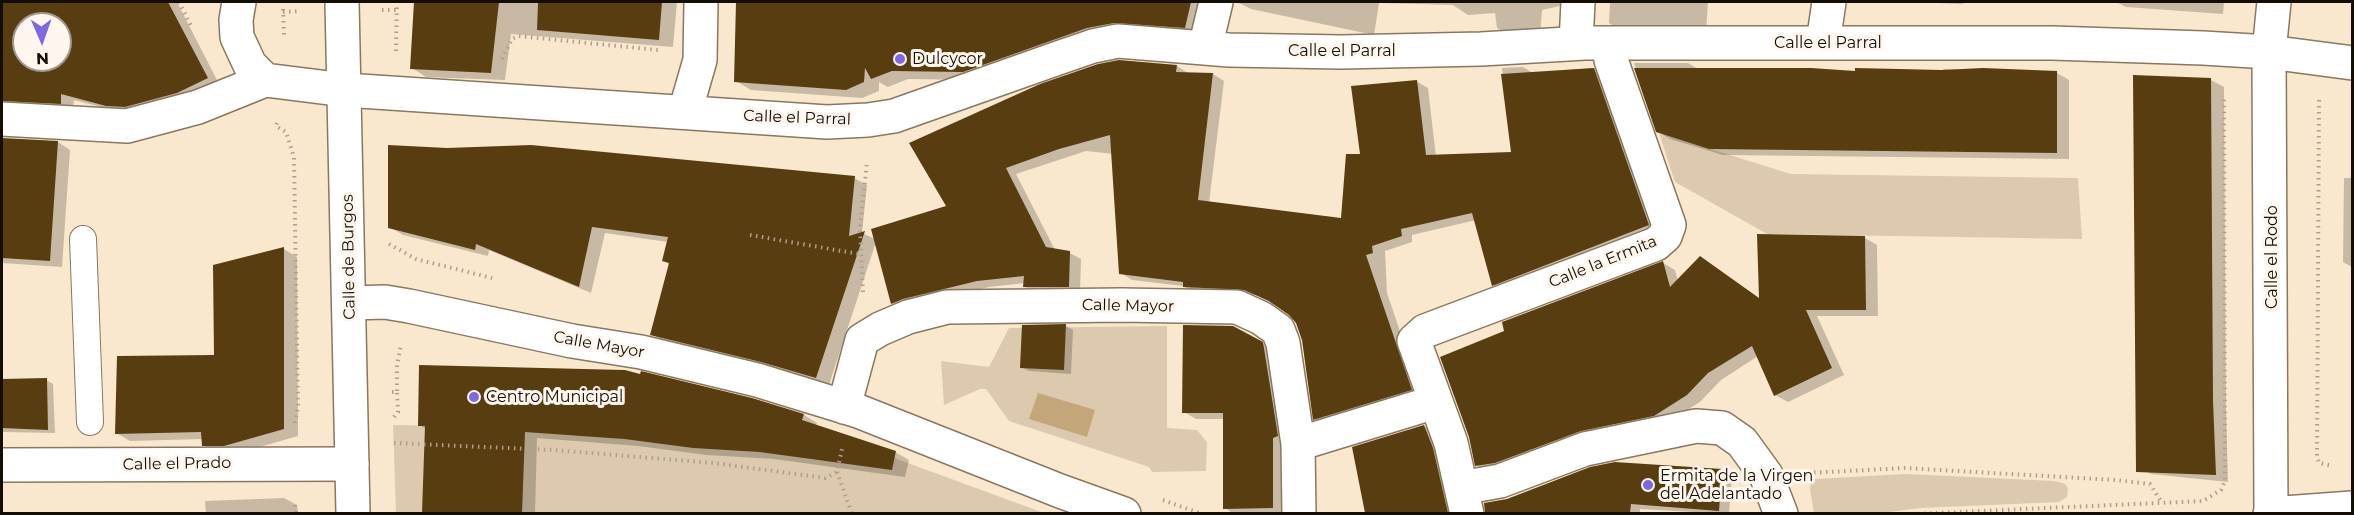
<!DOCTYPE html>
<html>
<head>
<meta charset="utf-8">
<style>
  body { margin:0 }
  #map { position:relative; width:2354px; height:515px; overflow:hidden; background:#fae8ce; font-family:Montserrat,sans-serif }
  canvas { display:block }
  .frame { position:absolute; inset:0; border:3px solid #130d05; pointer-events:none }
  .north { position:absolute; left:12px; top:12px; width:60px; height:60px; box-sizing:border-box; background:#fff7ed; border:2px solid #a19990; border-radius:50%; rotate:178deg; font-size:16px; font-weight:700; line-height:24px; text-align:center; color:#130d05 }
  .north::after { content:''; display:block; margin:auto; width:21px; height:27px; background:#7d67e2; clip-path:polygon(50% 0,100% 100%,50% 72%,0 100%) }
</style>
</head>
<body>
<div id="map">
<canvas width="2354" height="515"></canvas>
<div class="frame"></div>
<div class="north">N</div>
</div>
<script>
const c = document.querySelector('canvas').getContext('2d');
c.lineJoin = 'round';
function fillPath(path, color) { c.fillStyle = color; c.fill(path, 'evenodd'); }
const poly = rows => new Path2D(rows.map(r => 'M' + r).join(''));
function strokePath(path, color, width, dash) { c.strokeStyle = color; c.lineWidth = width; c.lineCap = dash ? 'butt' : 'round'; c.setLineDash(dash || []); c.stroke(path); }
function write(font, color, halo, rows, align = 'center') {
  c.font = font + ' Montserrat,sans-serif'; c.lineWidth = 6; c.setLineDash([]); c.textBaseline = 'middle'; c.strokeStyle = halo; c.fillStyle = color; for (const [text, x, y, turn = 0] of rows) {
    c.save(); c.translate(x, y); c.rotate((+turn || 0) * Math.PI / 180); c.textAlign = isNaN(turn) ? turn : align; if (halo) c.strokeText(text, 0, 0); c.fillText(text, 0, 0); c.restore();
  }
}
fillPath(poly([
  [1659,133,1791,174,2078,178,2082,239,1767,234,1675,182],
  [1167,326,1167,428,1197,430,1207,442,1206,471,1152,472,1149,467,1009,421,986,389,980,389,944,405,941,361,989,367,1009,328],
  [393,425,529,427,693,448,759,452,823,461,829,428,829,434,1044,513,396,513],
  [1905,474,2055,481,2063,483,2067,486,2068,490,2067,497,2059,502,1921,508,1873,514,1814,513,1810,489,1811,482,1815,479]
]), '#ddcaae');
fillPath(poly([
  [1038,393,1095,410,1087,437,1029,419]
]), '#c3a679');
fillPath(poly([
  [2,2,177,2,220,86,120,112,74,100,73,110,2,113],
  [24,24,60,24,60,60,24,60],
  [416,2,677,2,673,47,511,34,505,80,426,77,412,68],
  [736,2,1208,2,1200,35,979,80,908,79,888,87,879,82,879,91,862,98,751,90,736,81],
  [1237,2,1578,2,1542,10,1540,36,1512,37,1497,28,1495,13,1468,15,1453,5,1379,3,1374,35,1251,9],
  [1610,2,1708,2,1706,32,1624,32,1609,23],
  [1908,2,1963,2,1963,4],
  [2116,2,2224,2,2223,14,2126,7],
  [1634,63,1688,63,1698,69,1856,73,1943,71,1943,69,2057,73,2069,80,2069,159,1723,155,1670,139,1657,131],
  [1177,66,1188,73,1213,74,1224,81,1209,203,1342,220,1362,156,1416,81,1428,88,1436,157,1513,154,1502,68,1523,67,1533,73,1593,68,1605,74,1660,231,1504,291,1493,285,1476,220,1412,235,1412,242,1385,251,1387,293,1422,396,1326,425,1315,419,1303,340,1297,323,1290,314,1257,295,1196,293,1183,286,1132,280,1121,273,1114,154,1086,151,1016,174,1055,250,1070,253,1081,259,1080,293,1036,293,1025,287,1025,283,989,287,903,309,892,303,876,242,829,385,776,368,665,342,652,334,670,265,663,260,668,242,605,233,591,293,489,250,488,256,403,235,390,227,854,178,867,185,862,233,875,239,948,207,911,144],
  [2211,80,2224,87,2226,409,2228,482,2151,474,2138,467],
  [2,139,58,142,70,150,62,267,2,263],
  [2344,178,2352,178,2352,267,2343,262],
  [1865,238,1877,245,1878,316,1817,316,1844,375,1788,402,1775,395,1758,356,1721,380,1700,402,1667,422,1489,472,1477,465,1506,332,1663,263,1675,270,1678,281,1760,299],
  [284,249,297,257,298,436,239,453,217,453,203,445,203,439,130,441,116,433,216,357],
  [1023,326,1066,326,1073,330,1071,374,1029,371,1021,367],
  [1232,327,1275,351,1290,443,1285,514,1234,514,1225,508,1225,419,1196,419,1184,412],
  [2,380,46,380,53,384,55,433,2,432],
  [752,400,804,415,817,423,816,426,895,452,909,460,905,477,774,459,707,455,638,446,537,438,535,514,424,514,426,429,420,425],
  [1424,426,1437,434,1458,514,1367,514,1353,448],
  [1722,471,1732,476,1729,514,1640,509,1640,514,1495,514,1494,510,1507,500],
  [284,498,297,505,298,514,206,514,205,501]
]), '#0003');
fillPath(poly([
  [2,2,168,2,208,78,177,93,125,107,106,106,61,94,61,104,2,101],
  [24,24,60,24,60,60,24,60],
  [414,2,499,2,491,73,410,69],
  [538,2,662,2,659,40,537,30],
  [736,2,1191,2,1185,28,1114,23,1087,28,963,72,892,71,871,79,865,68,864,82,846,90,734,82],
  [1119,60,1177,65,1176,72,1213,73,1198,200,1341,218,1346,154,1360,154,1351,86,1417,80,1426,155,1511,152,1501,74,1594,68,1649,225,1492,286,1472,213,1401,229,1402,236,1372,246,1373,253,1366,255,1412,390,1313,420,1302,340,1296,323,1289,315,1269,301,1244,290,1183,287,1183,282,1119,274,1110,135,1059,149,1006,168,1046,247,1070,251,1069,287,1023,287,1024,276,977,281,903,299,891,304,871,229,946,206,909,143,1040,84,1098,64],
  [1634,68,1811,68,1855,71,1855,68,1942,70,1983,68,2057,71,2057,153,1709,149,1656,132],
  [2133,75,2211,78,2213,401,2216,475,2136,472],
  [2,138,58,141,50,261,2,258],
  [388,145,447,148,531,145,855,176,849,236,865,231,816,378,761,362,650,335,669,263,662,261,668,237,592,227,579,287,476,244,475,250,388,228],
  [1757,234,1865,236,1866,310,1806,310,1832,368,1774,396,1752,346,1708,373,1687,395,1654,416,1581,431,1495,463,1475,466,1469,437,1440,357,1504,331,1502,322,1663,261,1670,287,1700,256,1759,298],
  [284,247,284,429,224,446,202,446,201,432,115,434,117,356,214,355,213,265],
  [1066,324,1064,370,1020,368,1022,325],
  [1183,325,1233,326,1263,342,1278,436,1273,438,1273,508,1223,509,1223,413,1182,413],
  [419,365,625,370,640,374,641,371,752,398,804,414,802,420,896,451,892,470,759,452,693,448,624,439,525,432,522,513,422,513,425,426,418,426],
  [47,378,48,430,2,428,2,379],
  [1424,425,1433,448,1448,513,1365,513,1352,447],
  [1615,462,1722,469,1719,511,1631,504,1630,513,1485,513,1484,503,1507,499,1590,467]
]), '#573d10');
const service = poly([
  [83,239,90,422]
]);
const minor = poly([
  [239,2,236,20,237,37,250,65,265,80,345,90,827,122,868,120,894,116,1061,57,1093,46,1118,41,1229,50,1341,52,1481,49,1585,43,2052,43,2203,48,2269,52,2352,63],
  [1576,43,1578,2],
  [1823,43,1829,2],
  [1205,48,1216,2],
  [685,112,700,60,701,2],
  [2,119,127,126,198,107,265,80],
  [350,303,385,302,409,306,572,341,641,352,757,380,858,411,1060,491,1124,514],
  [844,407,862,340,880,329,908,317,947,307,1122,305,1237,307,1261,318,1278,330,1283,343,1298,444,1299,514],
  [1298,444,1435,402],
  [2,465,352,464],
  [1461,488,1500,481,1585,449,1696,426,1722,428,1742,442,1766,475,1781,514],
  [2271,513,2269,52,2274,2],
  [1467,514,1451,443,1414,341,1425,331,1656,244,1665,236,1669,225,1611,60,1609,43],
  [2270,514,2352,508]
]);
const tertiary = poly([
  [342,2,353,514]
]);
strokePath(service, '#887860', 28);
strokePath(minor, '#887860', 36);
strokePath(tertiary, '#887860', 36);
strokePath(poly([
  [179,2,192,28],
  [283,9,284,35],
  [382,10,397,10],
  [283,12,300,11],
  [396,51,397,2],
  [502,59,512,39,518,36,658,50],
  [2319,100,2317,456,2319,463,2329,465],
  [277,123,276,126,286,132,294,157,298,407,295,423],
  [750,235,859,254],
  [389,244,416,259,492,278],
  [863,292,860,229,867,162],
  [392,392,397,392,397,365,401,345],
  [394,417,398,412,397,392],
  [394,443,553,450,714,463,825,478,837,472,842,449],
  [837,472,852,514],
  [1808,473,1905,468,2116,480,2150,484,2162,503],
  [1163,500,1202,514],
  [295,505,296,514],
  [1636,514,1638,514],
  [1912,514,2203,501,2221,490,2225,481,2224,96]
]), '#ad9f8b', 4, [1.5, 4.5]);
strokePath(service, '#fff', 26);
strokePath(minor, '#fff', 33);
strokePath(tertiary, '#fff', 33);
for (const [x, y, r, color] of [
  [900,59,6,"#7d67e2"],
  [474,397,6,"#7d67e2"],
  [1648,485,6,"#7d67e2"]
]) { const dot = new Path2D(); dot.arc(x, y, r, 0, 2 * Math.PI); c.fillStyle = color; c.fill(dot); strokePath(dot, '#fff7ed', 2); }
write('16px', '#130d05', '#fff7ed', [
  ["Calle el Parral",1828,43],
  ["Calle el Parral",1342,51],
  ["Calle el Parral",797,118,2],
  ["Calle de Burgos",349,257,-91],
  ["Calle el Rodo",2272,257,-90],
  ["Calle la Ermita",1603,262,-22],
  ["Calle Mayor",1128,306,1],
  ["Calle Mayor",599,345,10],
  ["Calle el Prado",177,464,-1]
]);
write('16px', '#130d05', '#fff7ed', [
  ["Dulcycor",912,59],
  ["Centro Municipal",486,397],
  ["Ermita de la Virgen",1660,476],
  ["del Adelantado",1660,494]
], 'left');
</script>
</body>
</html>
